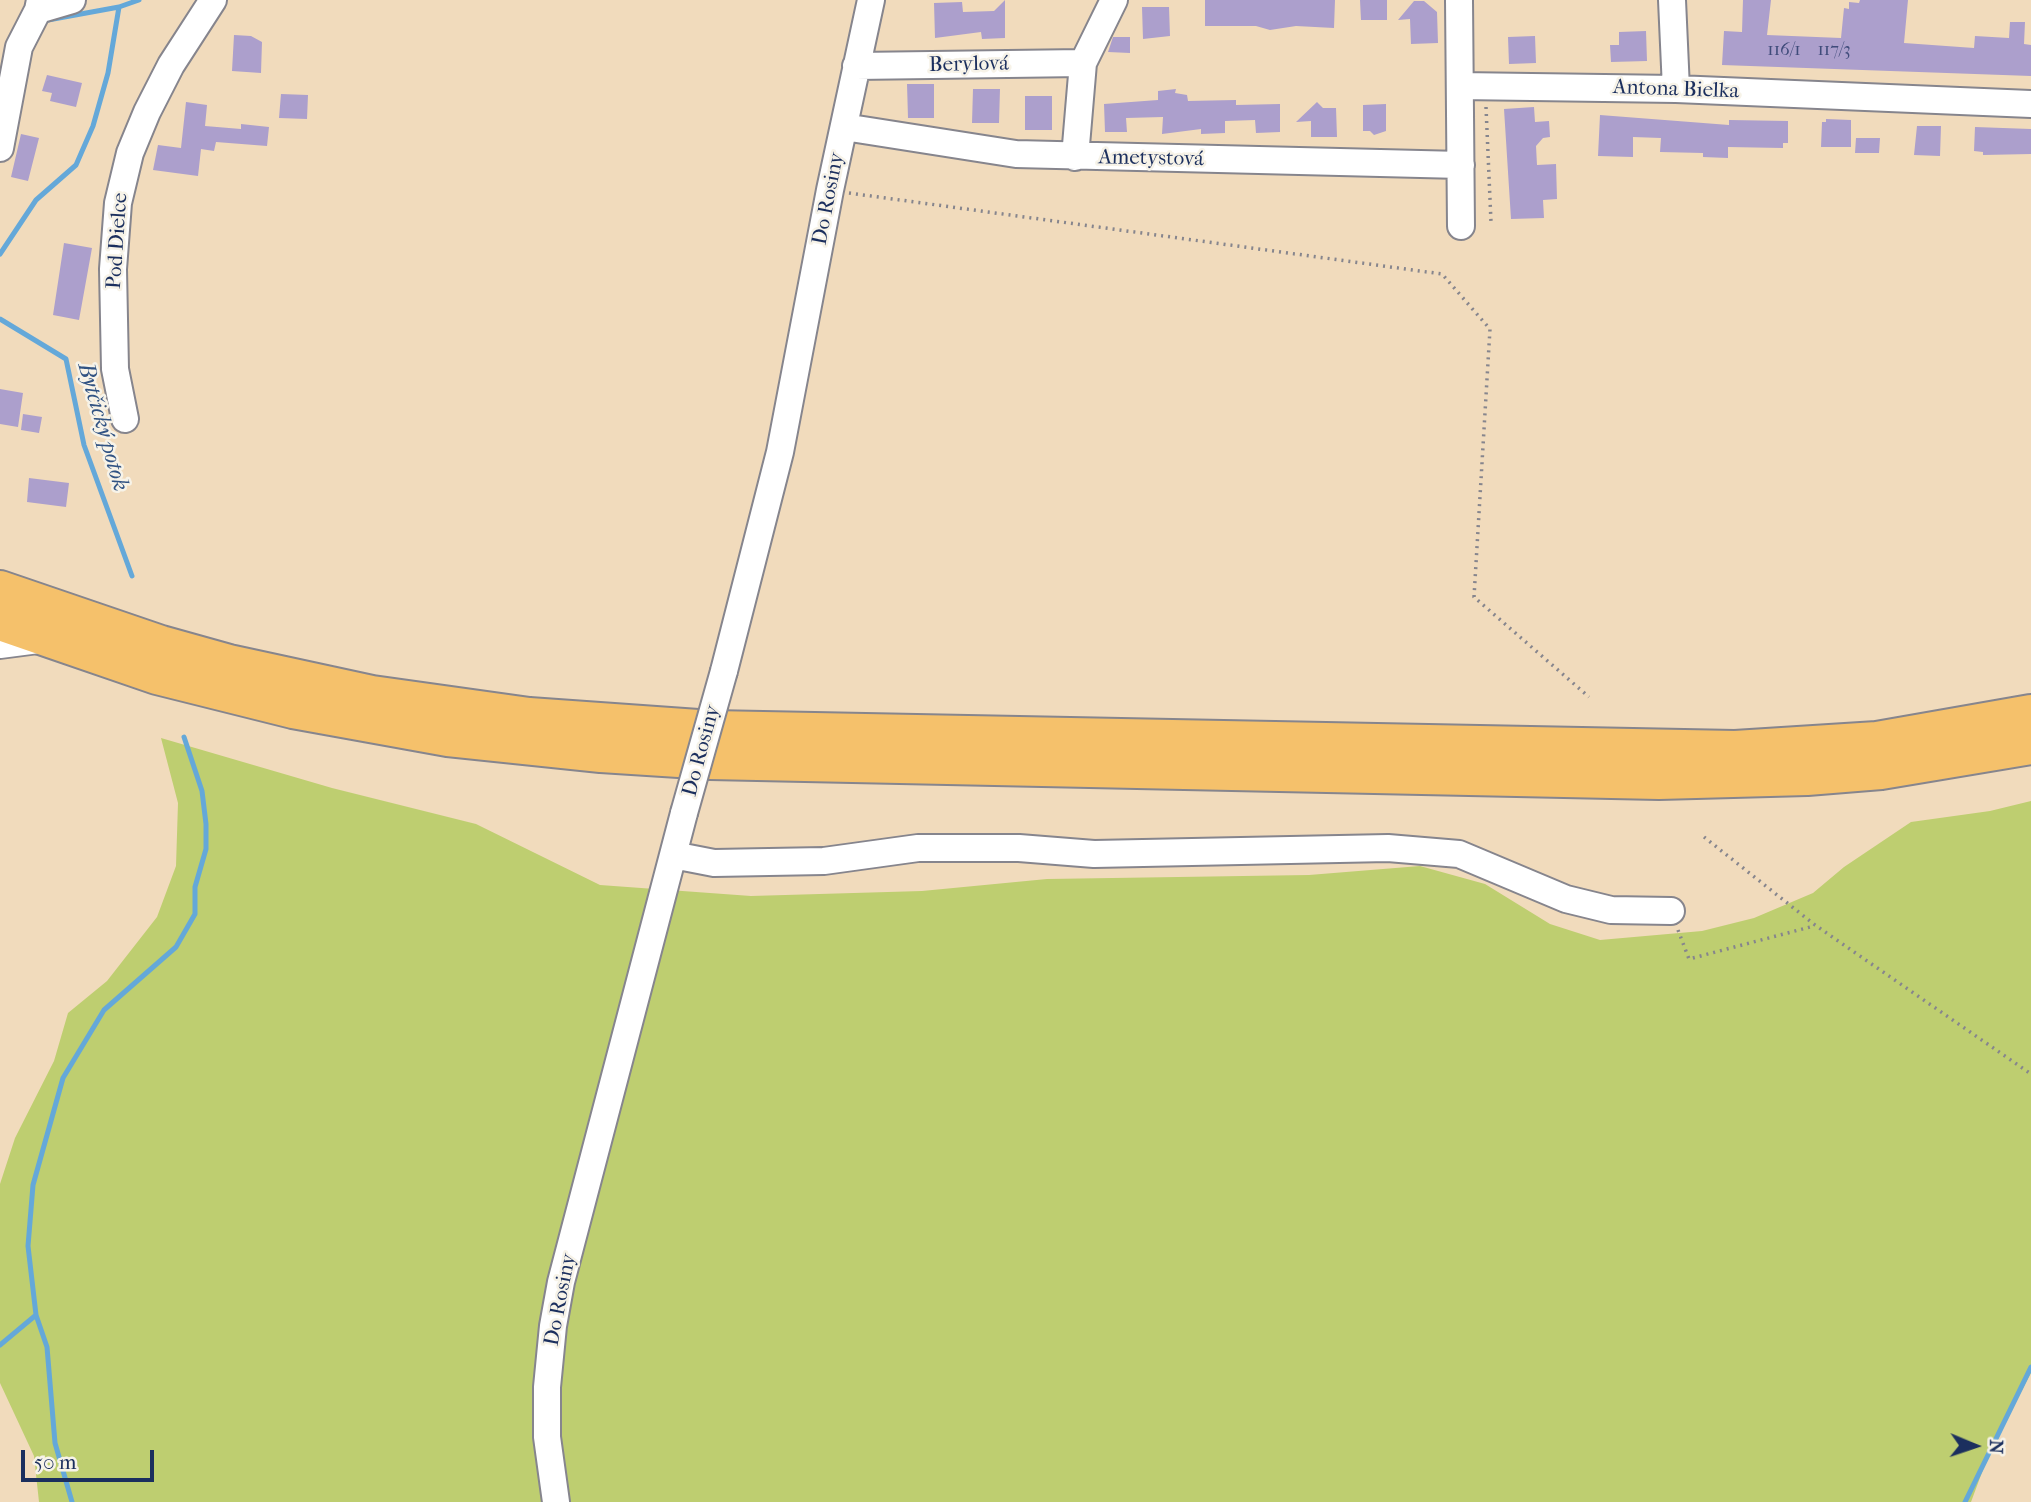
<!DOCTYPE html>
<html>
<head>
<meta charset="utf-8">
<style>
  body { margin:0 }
  #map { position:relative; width:2031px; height:1502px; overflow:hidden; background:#f1dbbc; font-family:"IM FELL French Canon",serif }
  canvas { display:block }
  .north { position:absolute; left:1940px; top:1411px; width:70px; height:70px; -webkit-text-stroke:5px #f7f3e8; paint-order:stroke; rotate:92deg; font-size:19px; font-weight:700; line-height:28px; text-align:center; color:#1b2f5e }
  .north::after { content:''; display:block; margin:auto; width:24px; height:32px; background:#1b2f5e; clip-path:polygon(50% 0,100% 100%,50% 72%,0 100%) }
  .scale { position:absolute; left:21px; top:1450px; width:133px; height:32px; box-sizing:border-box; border:4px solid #1b2f5e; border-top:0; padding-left:9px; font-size:21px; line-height:24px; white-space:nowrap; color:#1b2f5e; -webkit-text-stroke:5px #f7f3e8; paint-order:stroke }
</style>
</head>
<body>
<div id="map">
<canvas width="2031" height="1502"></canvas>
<div class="north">N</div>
<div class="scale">50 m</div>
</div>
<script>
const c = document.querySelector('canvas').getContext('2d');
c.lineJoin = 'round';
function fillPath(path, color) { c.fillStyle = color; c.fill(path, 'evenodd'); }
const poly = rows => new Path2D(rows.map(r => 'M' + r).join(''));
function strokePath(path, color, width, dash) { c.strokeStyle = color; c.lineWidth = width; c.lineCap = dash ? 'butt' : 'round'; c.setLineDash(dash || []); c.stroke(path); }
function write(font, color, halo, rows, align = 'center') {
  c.font = font + ' "IM FELL French Canon",serif'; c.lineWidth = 5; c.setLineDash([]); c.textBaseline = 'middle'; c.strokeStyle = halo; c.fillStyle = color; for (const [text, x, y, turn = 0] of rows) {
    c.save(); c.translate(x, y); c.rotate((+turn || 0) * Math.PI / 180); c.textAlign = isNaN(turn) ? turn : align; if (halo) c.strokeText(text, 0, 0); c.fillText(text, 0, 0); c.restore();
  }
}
fillPath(poly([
  [161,738,332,788,476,824,600,885,751,896,922,891,1047,879,1309,875,1420,866,1485,884,1550,924,1600,940,1702,931,1754,918,1813,893,1844,867,1911,822,1990,811,2031,801,2031,1373,1991,1448,1971,1502,39,1502,34,1456,0,1383,0,1184,15,1138,54,1061,68,1013,107,981,157,917,176,866,178,803]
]), '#bece70');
strokePath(poly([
  [48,20,119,7],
  [0,254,36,200,76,165,93,126,108,73,119,7,139,0],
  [0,319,66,359,84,445,132,576],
  [0,1345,36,1315],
  [72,1502,55,1443,47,1347,36,1315,28,1246,33,1185,63,1078,104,1010,176,947,195,914,195,887,206,849,206,824,202,791,184,737],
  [1965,1502,2031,1367]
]), '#64a8d9', 5);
fillPath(poly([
  [1005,0,1005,38,982,39,981,32,935,38,934,3,962,2,963,12,994,11],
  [1205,0,1335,0,1334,28,1296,26,1270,30,1256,26,1205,26],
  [1360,0,1387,0,1387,20,1361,20],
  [1743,0,1771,0,1767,35,1841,38,1844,8,1849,9,1849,2,1859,3,1860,0,1908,0,1904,43,1974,48,1975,36,2009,38,2010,22,2025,22,2024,44,2031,45,2031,76,1722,65,1724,31,1742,32],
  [1414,1,1424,1,1437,12,1438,43,1411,44,1410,19,1398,20],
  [1142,7,1169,7,1170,36,1143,39],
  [1646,31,1647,61,1611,62,1610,45,1619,45,1619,32],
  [234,35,251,36,262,42,261,73,232,71],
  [1535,36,1536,63,1509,64,1508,37],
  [1113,37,1130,37,1130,53,1108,52],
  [47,75,82,83,76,107,50,101,52,93,42,91],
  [907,84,934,84,934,118,908,118],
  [973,89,1000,89,999,123,972,123],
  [1176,89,1175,93,1187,95,1188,101,1236,100,1236,105,1280,104,1280,132,1256,133,1255,120,1225,121,1225,133,1201,134,1201,129,1162,134,1163,117,1126,118,1127,132,1105,132,1104,104,1158,100,1158,91],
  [281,94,308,95,307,119,279,118],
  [1025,96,1052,96,1052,130,1025,130],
  [186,102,207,105,205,126,241,129,241,124,269,127,267,146,216,142,214,151,201,149,198,176,153,170,158,145,181,148],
  [1317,102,1323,108,1336,108,1337,137,1311,137,1311,121,1296,122],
  [1386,104,1386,131,1374,135,1370,131,1363,131,1363,105],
  [1534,107,1535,122,1549,121,1550,137,1543,138,1536,146,1537,165,1556,164,1557,199,1543,200,1544,218,1511,219,1504,109],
  [1600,115,1729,125,1729,120,1788,121,1788,143,1783,143,1783,148,1728,147,1728,158,1703,157,1703,153,1660,152,1661,138,1633,137,1633,157,1598,156],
  [1826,119,1851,120,1851,147,1821,147,1822,122,1826,122],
  [1917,126,1941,126,1940,156,1914,155],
  [1975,127,2031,129,2031,154,1983,155,1983,152,1974,151],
  [21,134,39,138,28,181,11,177],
  [1856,138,1880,138,1879,153,1855,153],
  [64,243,92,248,79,320,53,315],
  [0,389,23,393,18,427,0,424],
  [23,414,42,417,39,433,21,430],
  [29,478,69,483,66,507,27,502]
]), '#ac9fcc');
const minor = poly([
  [1459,0,1461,226],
  [1672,0,1676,89],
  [38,10,72,0],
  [856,66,1083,63],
  [1460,86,1676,89,2031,104],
  [844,127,1016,154,1461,165],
  [0,148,19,47,38,10,40,0],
  [1075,157,1083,63,1114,0],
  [125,419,115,369,113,269,118,203,130,153,147,112,171,65,213,0],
  [0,645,46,639],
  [724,671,780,452,830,190,871,0],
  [673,855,714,863,824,861,918,848,1019,848,1094,854,1388,848,1459,854,1566,899,1611,910,1671,911],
  [556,1502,547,1437,547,1387,553,1326,561,1282,684,813]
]);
const highway = poly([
  [0,590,161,645,229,664,372,695,529,717,712,730,1735,750,1877,741,2031,714],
  [0,621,157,675,293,709,448,737,601,753,710,760,1659,780,1807,776,1881,770,2031,745]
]);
strokePath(minor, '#86858d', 30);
strokePath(highway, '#86858d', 42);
strokePath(poly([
  [1486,107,1491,222],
  [849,193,1442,274,1490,329,1474,597,1589,697],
  [1704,837,1815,925,2031,1074],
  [1678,930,1689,959,1814,926]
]), '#86858d', 3.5, [2, 5]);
strokePath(minor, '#fff', 26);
strokePath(highway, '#f5c16b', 38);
const minorBridge = poly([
  [684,813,724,671]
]);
strokePath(minorBridge, '#86858d', 30, []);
strokePath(minorBridge, '#fff', 26);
write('18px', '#3f4b7a', null, [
  ["116/1",1784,51],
  ["117/3",1834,51]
]);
write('21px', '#1b2f5e', '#f7f3e8', [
  ["Berylová",969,65,-1],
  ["Antona Bielka",1676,90,2],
  ["Ametystová",1151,159,1],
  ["Do Rosiny",829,199,-79],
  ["Pod Dielce",118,241,-86],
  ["Do Rosiny",702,751,-75],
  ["Do Rosiny",561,1300,-79]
]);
write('italic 23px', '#315383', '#f7f3e8', [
  ["Bytčický potok",102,427,74]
]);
</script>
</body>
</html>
